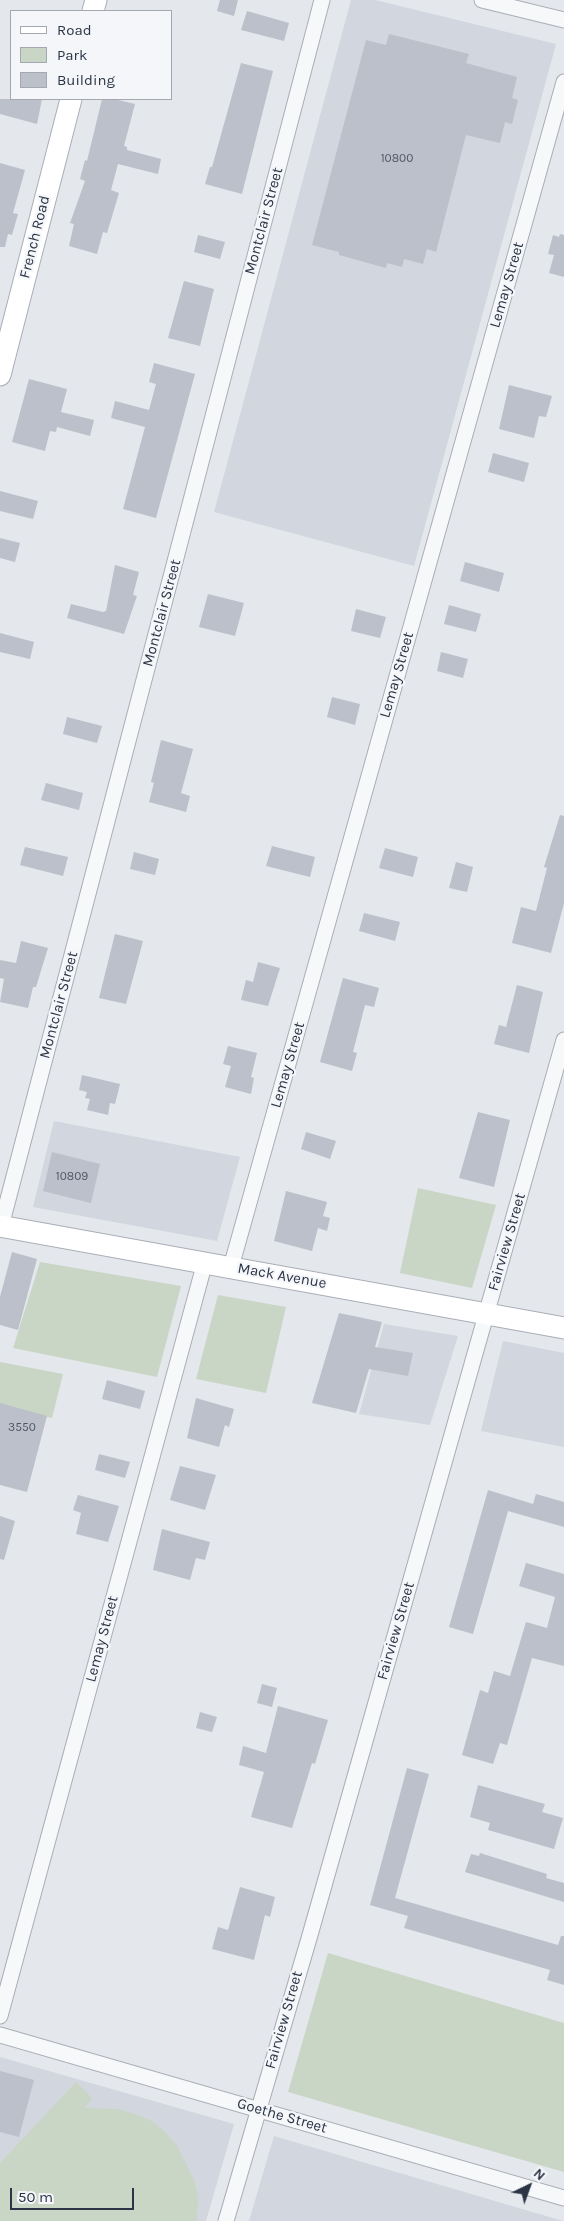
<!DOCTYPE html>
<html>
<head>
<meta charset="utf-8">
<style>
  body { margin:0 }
  #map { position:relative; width:564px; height:2221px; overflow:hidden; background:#e4e7ec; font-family:Karla,sans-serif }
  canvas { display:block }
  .legend { position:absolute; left:10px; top:10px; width:162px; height:90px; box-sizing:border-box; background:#f4f6f9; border:1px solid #a4a8b1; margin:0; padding:6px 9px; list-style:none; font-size:15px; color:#2b3445 }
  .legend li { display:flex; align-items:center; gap:10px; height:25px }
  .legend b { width:25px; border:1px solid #a4a8b1 }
  .north { position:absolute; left:504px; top:2161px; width:50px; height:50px; -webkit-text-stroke:4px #f4f6f9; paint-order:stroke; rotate:42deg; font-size:14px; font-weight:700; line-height:20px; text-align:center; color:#2b3445 }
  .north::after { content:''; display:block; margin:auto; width:18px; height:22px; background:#2b3445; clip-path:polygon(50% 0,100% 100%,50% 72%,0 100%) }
  .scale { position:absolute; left:10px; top:2188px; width:124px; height:22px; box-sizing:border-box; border:2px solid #2b3445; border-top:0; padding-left:6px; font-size:15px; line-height:18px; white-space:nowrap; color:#2b3445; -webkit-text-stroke:4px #f4f6f9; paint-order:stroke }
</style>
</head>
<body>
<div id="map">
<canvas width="564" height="2221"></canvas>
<ul class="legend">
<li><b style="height:6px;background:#fff"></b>Road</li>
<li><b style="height:14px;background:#c9d6c5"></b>Park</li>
<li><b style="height:14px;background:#bbc0ca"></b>Building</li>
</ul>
<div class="north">N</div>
<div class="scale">50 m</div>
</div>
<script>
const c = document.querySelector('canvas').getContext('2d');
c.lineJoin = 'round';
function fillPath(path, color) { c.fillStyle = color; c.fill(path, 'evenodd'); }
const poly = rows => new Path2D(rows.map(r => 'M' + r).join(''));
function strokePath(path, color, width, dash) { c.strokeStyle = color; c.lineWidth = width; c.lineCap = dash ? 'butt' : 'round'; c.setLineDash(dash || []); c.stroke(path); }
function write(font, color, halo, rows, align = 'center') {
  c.font = font + ' Karla,sans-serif'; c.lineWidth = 4.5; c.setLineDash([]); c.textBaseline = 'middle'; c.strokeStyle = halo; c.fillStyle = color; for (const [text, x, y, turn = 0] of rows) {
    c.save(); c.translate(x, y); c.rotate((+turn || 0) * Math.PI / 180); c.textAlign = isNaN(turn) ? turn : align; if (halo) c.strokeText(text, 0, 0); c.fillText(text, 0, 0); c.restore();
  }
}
fillPath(poly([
  [351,0,375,0,556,44,414,566,214,512],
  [54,1121,240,1157,217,1241,33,1207],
  [384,1324,458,1336,430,1425,359,1414],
  [503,1341,564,1353,564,1447,481,1431],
  [0,2057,234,2124,206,2221,0,2221],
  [274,2136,563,2221,249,2221]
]), '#d2d6de');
fillPath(poly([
  [418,1188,496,1205,472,1288,400,1273],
  [40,1262,181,1286,157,1377,13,1348],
  [218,1295,286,1307,266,1393,196,1379],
  [0,1362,63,1374,52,1418,0,1404],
  [328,1953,564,2023,564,2172,288,2092],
  [76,2082,92,2098,85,2108,117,2109,132,2113,150,2120,163,2130,176,2144,195,2182,198,2198,197,2221,0,2221,0,2163]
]), '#c9d6c5');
fillPath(poly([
  [220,0,238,0,234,16,217,11],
  [247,11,289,23,284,41,241,30],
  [389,34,469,54,466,63,517,77,512,98,518,100,512,124,505,122,500,143,466,135,436,252,427,249,423,264,404,259,402,267,387,263,386,268,339,255,339,252,312,245,366,40,386,45],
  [241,63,273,71,242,194,205,184,210,167,212,167],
  [0,99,42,99,37,124,0,114],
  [102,99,114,99,135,104,124,146,127,147,127,150,161,159,158,174,118,164,111,190,119,193,107,233,103,232,97,254,69,246,74,224,70,223,85,181,80,179,85,160,87,161],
  [0,163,25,170,13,213,18,214,12,235,8,234,5,247,0,247],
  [560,234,564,235,564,277,549,273,554,255,548,254,553,235,559,237],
  [198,235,225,242,220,259,194,252],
  [184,281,214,289,200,346,168,338],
  [154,363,195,374,156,518,123,509,145,427,111,418,115,401,149,410,156,384,149,382],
  [29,379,67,389,61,412,94,420,90,436,57,427,56,432,50,431,45,451,12,442],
  [509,385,552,396,546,417,539,416,534,438,499,429],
  [493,453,529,463,524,482,488,472],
  [0,491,38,501,33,519,0,511],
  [0,538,20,543,15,562,0,558],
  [465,562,504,573,499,592,460,581],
  [115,565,139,572,133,595,137,596,124,634,67,618,71,604,103,612,106,611],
  [208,594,244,603,235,636,199,627],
  [449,605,481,614,476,632,444,624],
  [356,609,386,617,380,638,351,631],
  [0,633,34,642,30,659,0,652],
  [441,652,468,659,463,678,437,671],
  [332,697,360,704,355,725,327,717],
  [67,717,102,726,97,743,63,734],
  [161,740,193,749,181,793,190,796,186,812,149,802,154,783,151,782],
  [46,783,83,793,79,810,41,800],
  [560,815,564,816,564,903,551,953,512,943,521,907,536,911,547,868,544,867],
  [272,846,315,857,310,877,266,866],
  [25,847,68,857,63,876,20,865],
  [385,848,418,857,413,877,379,868],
  [134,852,159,859,155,875,130,869],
  [456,862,473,867,467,892,449,888],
  [364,913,400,922,395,941,359,931],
  [115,934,143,941,126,1004,99,998],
  [21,941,48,948,36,987,33,987,28,1008,0,1002,4,979,0,978,0,960,16,963],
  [258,962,280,968,268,1006,241,1000,246,980,253,982],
  [343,978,379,988,374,1007,365,1005,353,1052,357,1053,352,1071,320,1062],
  [517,985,543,992,529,1053,494,1044,499,1025,506,1027],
  [228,1046,257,1053,251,1077,254,1078,251,1094,225,1087,231,1066,223,1064],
  [82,1075,120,1084,115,1104,110,1103,108,1115,87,1110,90,1099,85,1098,87,1092,79,1090],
  [478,1112,510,1120,494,1187,459,1178],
  [306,1132,336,1141,330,1159,301,1149],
  [52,1152,100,1164,91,1203,43,1191],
  [286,1191,327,1202,323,1216,330,1218,327,1231,318,1228,312,1251,274,1241],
  [12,1252,37,1259,18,1330,0,1325,0,1297],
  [339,1313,382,1322,375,1347,413,1353,408,1376,369,1369,356,1413,312,1403],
  [107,1380,145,1391,140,1409,102,1399],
  [196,1398,234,1409,229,1427,225,1425,219,1447,187,1438],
  [0,1403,47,1416,27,1492,0,1485],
  [99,1454,130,1462,125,1478,95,1470],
  [180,1466,216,1475,205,1510,170,1500],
  [488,1490,533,1504,536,1494,564,1502,564,1527,508,1511,473,1634,449,1627],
  [78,1495,119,1506,108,1542,76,1534,81,1513,73,1510],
  [0,1516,15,1521,4,1560,0,1559],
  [162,1529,210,1542,205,1560,196,1558,190,1580,153,1570],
  [526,1563,564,1574,564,1666,532,1658,507,1745,500,1743,493,1764,462,1755,480,1690,488,1693,494,1671,510,1676,526,1622,547,1628,555,1597,519,1586],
  [262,1684,277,1688,272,1707,257,1703],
  [278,1706,328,1720,315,1764,312,1763,292,1828,251,1817,264,1772,239,1765,243,1746,266,1753],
  [200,1712,217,1717,212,1732,196,1728],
  [407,1768,429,1774,395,1898,558,1945,561,1936,564,1936,564,1985,547,1980,550,1970,404,1928,408,1916,370,1905],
  [478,1785,545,1804,542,1812,563,1818,554,1849,488,1830,490,1823,470,1817],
  [480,1853,547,1874,546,1878,564,1883,564,1902,465,1872,471,1854,479,1856],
  [240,1887,275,1897,270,1917,265,1915,254,1960,212,1949,218,1927,228,1930],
  [0,2071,34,2080,19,2137,0,2132]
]), '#bbc0ca');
const street = poly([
  [482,0,564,20],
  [1,1226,322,0],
  [231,1267,564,82],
  [0,2016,205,1262],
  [0,2035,564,2198],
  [226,2221,310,1935,564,1040]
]);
const secondary = poly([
  [93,11,96,0],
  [0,375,71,99],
  [0,1226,564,1328]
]);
strokePath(street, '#a9aeb7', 17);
strokePath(secondary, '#a9aeb7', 23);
strokePath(street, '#f7f8fa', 15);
strokePath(secondary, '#fff', 21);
write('12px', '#4f5766', null, [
  ["10800",397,159],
  ["10809",72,1177],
  ["3550",22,1428]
]);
write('15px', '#2b3445', '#f4f6f9', [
  ["Montclair Street",264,221,-75],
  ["French Road",35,237,-76],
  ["Lemay Street",507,285,-74],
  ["Montclair Street",162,613,-75],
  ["Lemay Street",397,675,-74],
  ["Montclair Street",59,1005,-75],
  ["Lemay Street",288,1065,-74],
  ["Fairview Street",507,1242,-74],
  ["Mack Avenue",282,1276,10],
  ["Fairview Street",396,1631,-74],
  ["Lemay Street",102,1639,-75],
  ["Fairview Street",284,2020,-74],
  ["Goethe Street",282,2116,16]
]);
</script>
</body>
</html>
